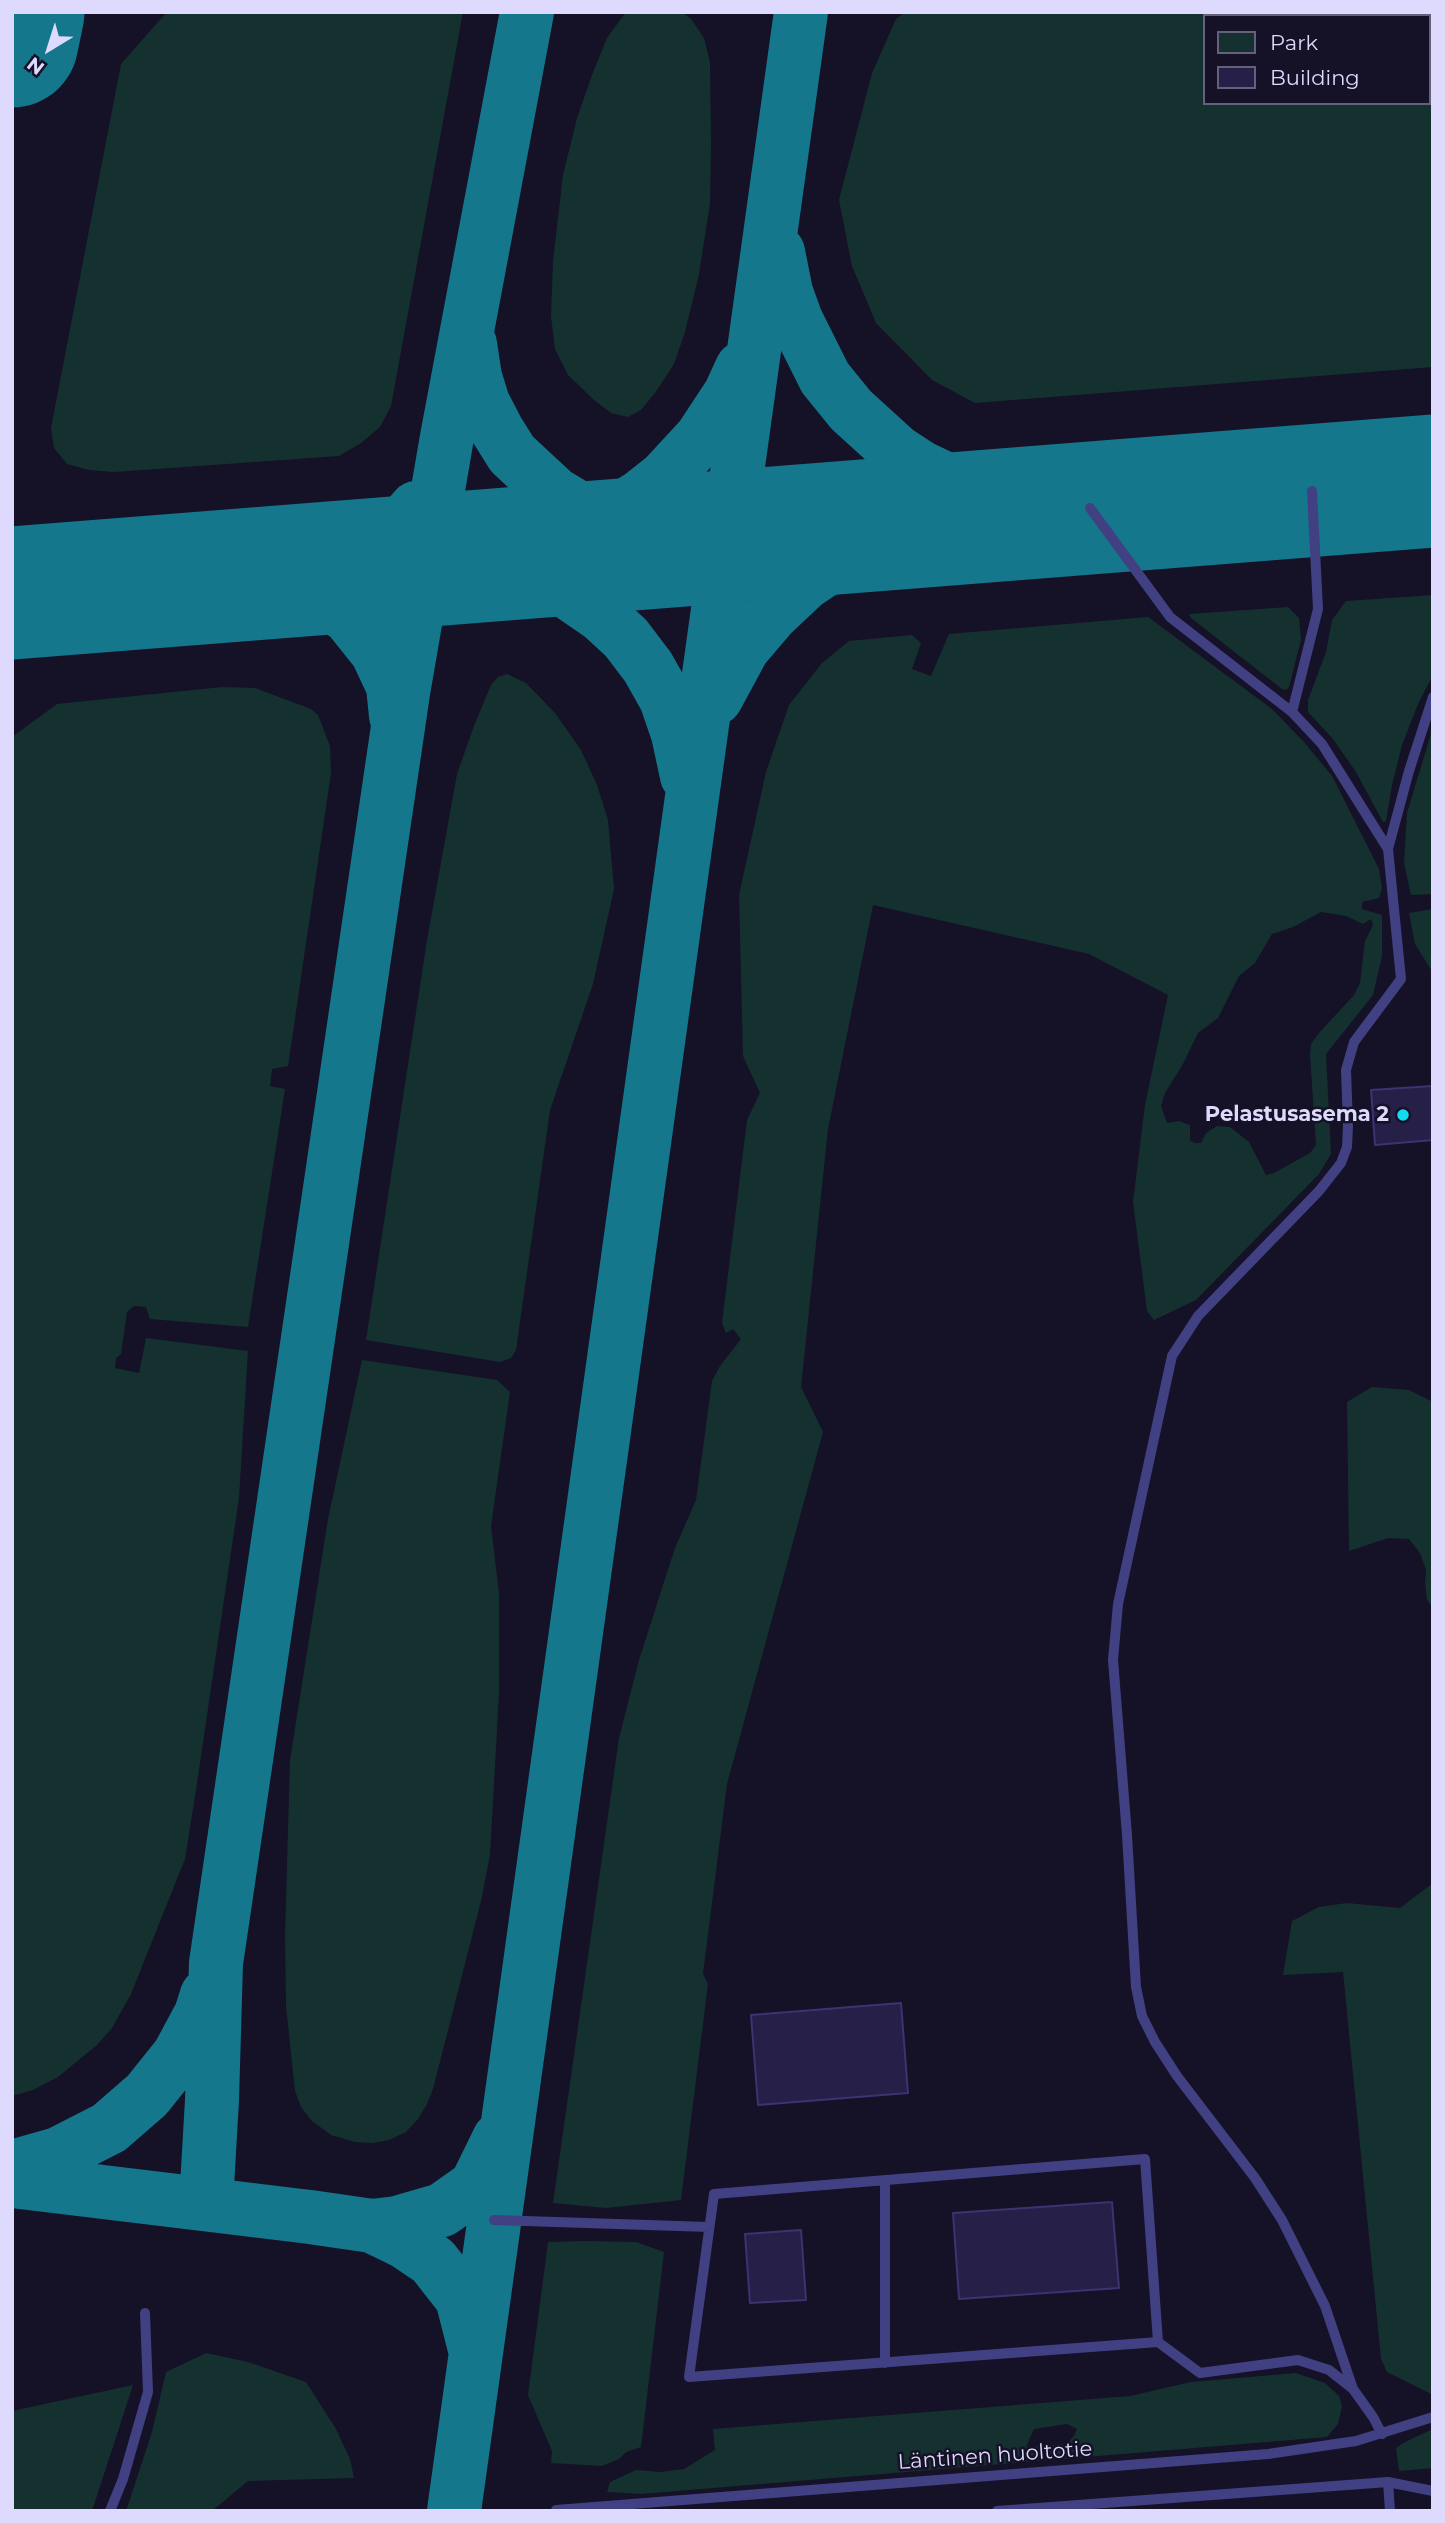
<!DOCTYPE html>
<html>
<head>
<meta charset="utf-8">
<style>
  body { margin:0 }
  #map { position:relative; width:1445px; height:2523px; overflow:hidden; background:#151127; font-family:Montserrat,sans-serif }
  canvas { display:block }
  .frame { position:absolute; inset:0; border:14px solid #dddafd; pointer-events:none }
  .legend { position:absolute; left:1203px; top:14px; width:228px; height:91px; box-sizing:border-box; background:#151127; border:2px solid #65617d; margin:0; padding:9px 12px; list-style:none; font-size:21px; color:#dddafd }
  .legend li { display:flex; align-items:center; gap:14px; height:35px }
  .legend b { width:35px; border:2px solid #65617d }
  .north { position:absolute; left:14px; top:14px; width:70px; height:70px; -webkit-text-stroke:5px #151127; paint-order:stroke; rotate:218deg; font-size:19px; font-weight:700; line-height:28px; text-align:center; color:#dddafd }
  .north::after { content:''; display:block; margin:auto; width:24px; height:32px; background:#dddafd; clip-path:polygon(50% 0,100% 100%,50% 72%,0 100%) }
</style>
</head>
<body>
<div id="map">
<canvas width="1445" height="2523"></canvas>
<div class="frame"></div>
<ul class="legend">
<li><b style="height:19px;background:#15312f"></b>Park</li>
<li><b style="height:19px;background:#261f47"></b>Building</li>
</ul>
<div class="north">N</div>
</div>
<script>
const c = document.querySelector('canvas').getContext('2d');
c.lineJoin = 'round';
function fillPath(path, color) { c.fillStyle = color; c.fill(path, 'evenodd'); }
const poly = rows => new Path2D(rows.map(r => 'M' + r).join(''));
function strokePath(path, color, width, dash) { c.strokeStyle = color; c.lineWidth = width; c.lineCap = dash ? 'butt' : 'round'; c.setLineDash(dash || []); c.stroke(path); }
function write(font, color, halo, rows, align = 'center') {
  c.font = font + ' Montserrat,sans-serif'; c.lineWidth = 5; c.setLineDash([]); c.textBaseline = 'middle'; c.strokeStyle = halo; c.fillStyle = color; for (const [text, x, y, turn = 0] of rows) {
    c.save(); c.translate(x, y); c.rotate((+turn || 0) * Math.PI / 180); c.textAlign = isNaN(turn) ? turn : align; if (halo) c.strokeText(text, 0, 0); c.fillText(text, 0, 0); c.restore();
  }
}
fillPath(poly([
  [179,12,463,12,391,406,380,427,361,443,339,456,114,472,89,470,67,464,54,448,51,428,121,64,166,13],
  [626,12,682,12,691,19,704,38,710,62,711,144,710,204,699,274,685,332,674,364,655,393,641,410,628,417,611,413,594,400,568,375,555,349,551,316,553,261,563,175,577,118,592,75,607,38],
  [905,12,1433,12,1433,367,975,403,932,380,876,323,852,266,839,200,872,73,896,19],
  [1205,16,1429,16,1429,103,1205,103],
  [1433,595,1433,675,1418,704,1402,745,1392,785,1386,821,1383,822,1356,772,1333,739,1308,712,1308,700,1326,652,1332,620,1346,601],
  [1288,607,1299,618,1301,640,1289,687,1286,690,1282,689,1191,618,1189,614],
  [1148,617,1272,709,1304,742,1332,776,1379,869,1382,888,1379,898,1362,902,1362,909,1382,915,1382,956,1373,995,1326,1054,1331,1154,1319,1174,1196,1300,1154,1320,1147,1311,1133,1202,1145,1105,1168,995,1089,954,873,905,828,1129,801,1387,823,1432,727,1784,703,1974,708,1984,681,2200,606,2208,553,2203,619,1738,639,1660,675,1548,696,1500,712,1381,720,1366,741,1339,733,1329,726,1333,722,1323,747,1120,760,1093,743,1056,739,895,766,772,789,705,822,663,849,641,912,635,921,643,912,669,931,676,949,634],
  [1321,912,1346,916,1363,924,1371,919,1373,925,1365,941,1360,983,1354,995,1319,1033,1311,1044,1310,1055,1316,1145,1310,1153,1274,1173,1266,1175,1249,1142,1230,1127,1217,1126,1206,1133,1201,1143,1195,1143,1190,1140,1190,1125,1179,1121,1167,1123,1161,1106,1165,1093,1183,1064,1198,1033,1218,1018,1239,976,1255,963,1272,934,1293,927],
  [507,674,526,683,555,713,581,750,597,785,608,820,614,889,593,984,550,1110,516,1350,511,1358,500,1362,366,1340,427,940,457,774,474,726,491,685,498,677],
  [222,687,255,688,311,709,318,715,330,746,331,773,288,1066,272,1069,270,1086,285,1089,248,1327,150,1319,146,1307,134,1306,127,1312,121,1354,116,1358,115,1368,139,1373,146,1338,248,1351,239,1498,196,1790,185,1859,131,1994,112,2028,97,2045,58,2077,33,2090,12,2096,12,737,57,704],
  [1433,727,1433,894,1411,895,1404,863,1407,813],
  [1433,909,1433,973,1415,944,1409,913],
  [362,1360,497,1380,510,1392,491,1526,499,1594,499,1693,490,1855,481,1901,433,2089,427,2104,418,2119,406,2132,389,2140,373,2143,355,2142,331,2135,312,2121,301,2107,295,2091,286,2006,285,1936,290,1760,328,1519],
  [1372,1387,1409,1390,1433,1402,1433,1608,1427,1600,1425,1582,1426,1570,1420,1553,1409,1539,1388,1538,1349,1551,1347,1402],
  [1433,1883,1433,2395,1387,2372,1381,2359,1343,1972,1283,1975,1292,1921,1319,1907,1347,1903,1400,1908],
  [585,2241,636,2242,664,2252,641,2447,626,2452,619,2459,602,2466,551,2463,552,2451,528,2395,548,2242],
  [206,2353,248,2362,306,2382,336,2429,350,2459,354,2478,248,2481,212,2511,126,2511,152,2432,166,2372],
  [1296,2373,1325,2383,1339,2396,1342,2406,1338,2424,1327,2437,641,2494,607,2492,610,2482,636,2470,661,2472,684,2469,715,2450,713,2429,1130,2396,1191,2382],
  [1067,2424,1077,2429,1074,2436,1066,2444,1026,2447,1034,2429],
  [133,2385,92,2511,12,2511,12,2411],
  [1433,2429,1433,2468,1399,2471,1396,2448,1405,2442]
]), '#15312f');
strokePath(poly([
  [778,252,786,292,796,320,825,378,851,410,896,451,922,468,973,492,1026,505,1090,508],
  [470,344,475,377,483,403,497,430,512,454,555,494,600,521,623,528,651,534,703,538],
  [474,556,532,544,580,530,600,521,640,497,664,478,701,438,730,394,742,368],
  [395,563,465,562,502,568,533,577,566,591,601,615,626,638,648,667,666,699,678,734,687,776],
  [275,572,339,560,364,550,402,524,416,508],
  [235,576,268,578,312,591,349,617,377,652,393,686,396,716],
  [716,698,743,648,772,614,805,583,856,549,915,528,971,518],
  [12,2167,58,2154,109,2128,147,2095,179,2055,201,2014,207,1995],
  [12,2181,310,2217,372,2226,405,2242,433,2261,462,2298,475,2349],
  [206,2204,212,2100,216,1963,403,693,447,437,527,12],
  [372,2226,397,2223,442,2210,476,2186,499,2139],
  [454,2511,801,12]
]), '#14778c', 54);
strokePath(poly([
  [12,41,18,12],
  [12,593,1433,481]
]), '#14778c', 133);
const building = poly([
  [1433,1086,1433,1140,1375,1145,1371,1090,1433,1086],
  [901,2003,908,2093,758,2105,751,2015,901,2003],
  [1112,2202,1119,2288,959,2299,953,2213,1112,2202],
  [801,2230,806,2300,750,2303,745,2234,801,2230]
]);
fillPath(building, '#261f47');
strokePath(building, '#3e3271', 2);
strokePath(poly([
  [1090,508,1170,617,1292,712,1322,744,1388,849],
  [1292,712,1318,609,1312,491],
  [494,2220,709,2227],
  [1158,2342,689,2377,714,2194,1145,2159,1158,2342,1200,2373,1298,2360,1329,2370,1353,2389,1373,2417,1382,2434],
  [885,2363,885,2180],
  [1353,2389,1325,2306,1282,2220,1255,2178,1177,2076,1155,2042,1142,2016,1136,1987,1127,1835,1113,1660,1118,1604,1172,1356,1198,1316,1319,1191,1341,1163,1347,1147,1348,1126,1346,1070,1354,1042,1401,979,1388,849,1409,771,1433,697],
  [1388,2482,1390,2511],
  [556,2510,1268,2454,1356,2441,1433,2417],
  [110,2511,123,2479,148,2392,145,2313],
  [997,2511,1388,2482,1433,2491]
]), '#414083', 10);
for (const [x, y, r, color] of [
  [1403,1115,7,"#12ddf0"]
]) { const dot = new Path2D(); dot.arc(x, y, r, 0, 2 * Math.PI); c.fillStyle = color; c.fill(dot); strokePath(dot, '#151127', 2.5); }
write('bold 21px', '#dddafd', '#151127', [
  ["Pelastusasema 2",1389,1115]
], 'right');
write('21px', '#dddafd', '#151127', [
  ["Läntinen huoltotie",995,2456,-4]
]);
</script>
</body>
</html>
